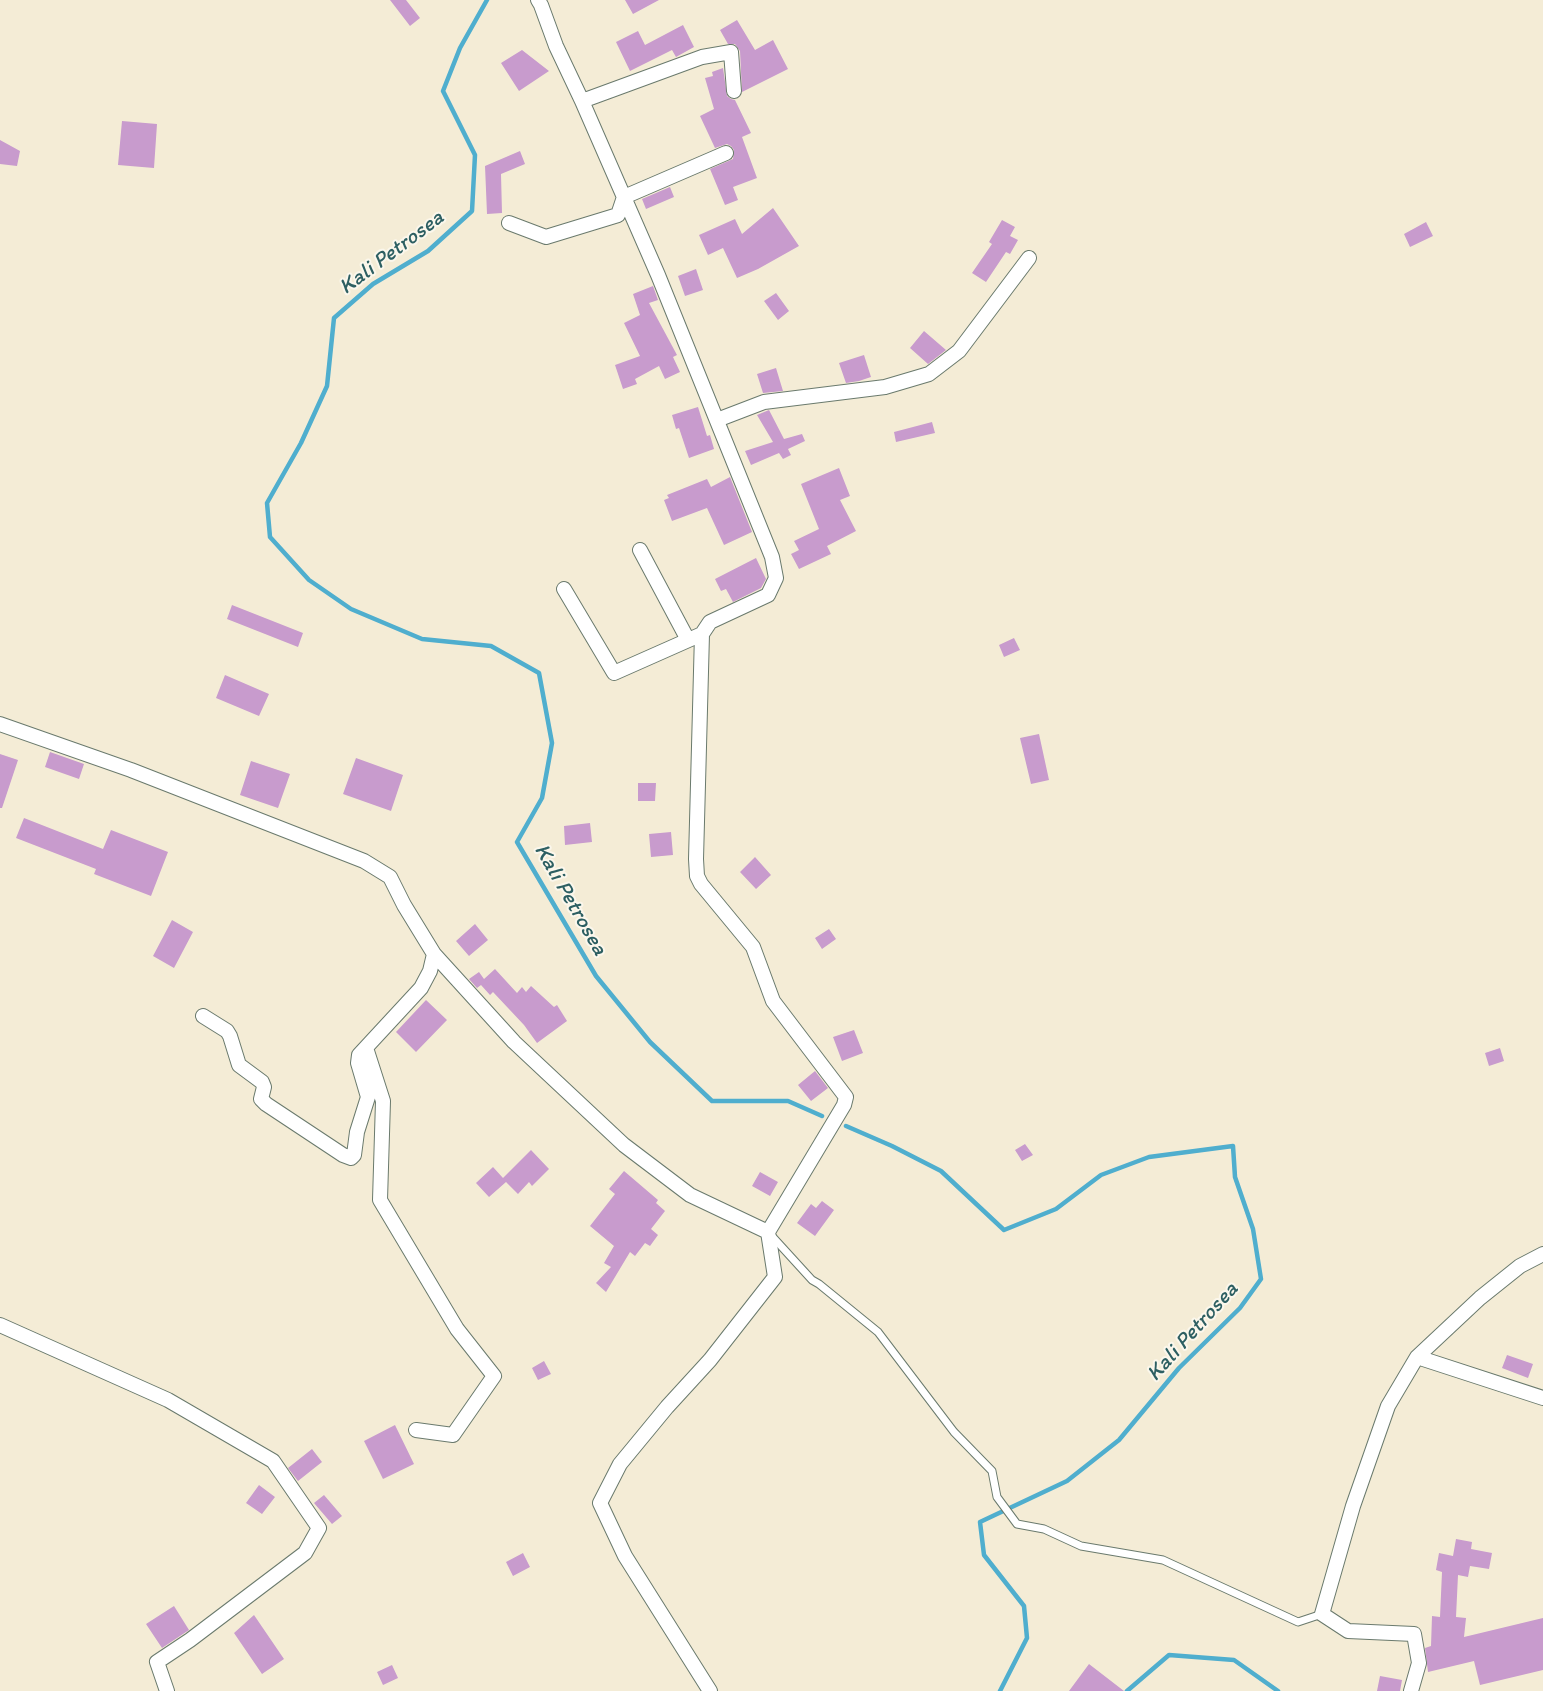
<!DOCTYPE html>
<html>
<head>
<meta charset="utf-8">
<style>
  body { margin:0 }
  canvas { display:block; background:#f4ecd6 }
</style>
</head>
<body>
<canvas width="1543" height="1691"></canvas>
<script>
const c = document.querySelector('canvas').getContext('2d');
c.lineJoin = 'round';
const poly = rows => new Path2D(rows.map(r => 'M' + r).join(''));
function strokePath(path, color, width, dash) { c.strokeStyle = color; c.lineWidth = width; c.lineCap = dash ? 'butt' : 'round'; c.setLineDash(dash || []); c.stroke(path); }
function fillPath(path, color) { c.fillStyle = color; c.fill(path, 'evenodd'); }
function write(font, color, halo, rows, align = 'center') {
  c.font = font + ' Itim,sans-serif'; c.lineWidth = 4; c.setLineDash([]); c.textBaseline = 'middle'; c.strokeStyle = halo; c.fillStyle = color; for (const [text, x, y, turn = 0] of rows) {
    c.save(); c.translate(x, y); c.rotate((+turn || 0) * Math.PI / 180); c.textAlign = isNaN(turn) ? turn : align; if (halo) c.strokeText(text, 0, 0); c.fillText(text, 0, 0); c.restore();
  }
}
strokePath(poly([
  [487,0,460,48,443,91,475,155,472,211,428,251,373,284,334,318,327,386,301,443,267,503,270,537,309,580,351,609,422,639,491,646,539,673,552,743,542,798,517,842,596,976,650,1042,712,1101,788,1101,822,1116],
  [846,1126,892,1146,941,1171,1004,1230,1056,1209,1101,1175,1149,1157,1233,1146,1235,1177,1253,1229,1261,1279,1240,1308,1179,1368,1119,1440,1067,1481,980,1522,984,1555,1024,1606,1027,1638,1000,1691],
  [1127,1691,1169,1655,1234,1660,1278,1691]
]), '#4faece', 4.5);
fillPath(poly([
  [390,0,406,0,420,18,410,26],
  [625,0,659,0,633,14],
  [737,20,755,50,773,40,788,69,742,92,740,51,735,44,728,44,720,30],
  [683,25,694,47,676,57,672,50,630,71,616,42,638,31,645,45],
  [522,50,549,71,519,91,501,63],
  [723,68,727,96,731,99,735,100,751,133,742,137,757,178,733,187,738,200,725,205,710,169,733,159,734,150,731,146,727,144,715,148,700,116,714,109,705,78,713,76,712,72],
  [122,121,157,124,154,168,118,165],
  [0,140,20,151,17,166,0,164],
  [520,151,525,164,501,174,502,213,487,214,485,166],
  [670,187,674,197,646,209,642,199],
  [773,208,799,246,758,269,737,278,723,248,708,255,699,235,735,219,742,234],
  [1002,220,1015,227,1010,236,1018,240,1010,254,1006,252,986,282,972,273,992,244,989,242],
  [1426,222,1433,236,1410,247,1404,234],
  [696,269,703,290,685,296,678,276],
  [653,286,658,300,649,303,677,355,673,357,680,372,665,379,659,366,635,379,637,384,623,389,615,365,640,356,624,323,640,315,633,294],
  [776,293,789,311,778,320,764,301],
  [924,331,946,350,928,364,910,348],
  [864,355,871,377,859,381,846,383,839,363],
  [776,368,783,391,763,393,757,374],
  [698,407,707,436,710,435,714,449,689,458,679,428,676,429,672,415],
  [769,410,784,439,802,434,805,441,788,449,791,455,783,459,779,453,751,465,745,451,773,442,757,415],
  [932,422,935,433,896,442,894,432],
  [839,468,850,496,840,500,856,531,827,546,831,554,799,569,791,554,799,550,794,541,819,529,801,484],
  [730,477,752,532,724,545,707,508,672,521,664,500,669,498,667,495,707,479,711,487],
  [756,558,766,579,761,588,733,602,726,589,721,591,715,579],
  [232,605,303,633,298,647,227,619],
  [1014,638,1020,650,1004,657,999,645],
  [225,675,269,694,259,716,216,698],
  [1039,734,1049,780,1031,784,1020,738],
  [50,752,84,764,79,779,45,767],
  [0,754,18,760,2,808,0,808],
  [356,758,403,775,391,811,343,794],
  [251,761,290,774,278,808,240,795],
  [638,783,656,783,655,801,638,801],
  [24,818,103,849,111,830,168,852,151,896,94,874,96,869,16,838],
  [590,823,592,842,565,845,564,826],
  [671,832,673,855,651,857,649,834],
  [755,857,771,875,756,889,740,872],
  [172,920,193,932,174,968,153,956],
  [475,924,488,940,469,956,456,941],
  [829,929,836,939,822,949,815,938],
  [495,969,517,993,522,987,526,992,531,986,554,1007,557,1005,567,1021,537,1043,524,1025,493,992,490,995,481,985,477,988,469,979,479,972,484,979],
  [426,1000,447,1020,416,1052,396,1032],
  [854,1030,863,1053,842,1061,833,1037],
  [1500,1048,1504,1061,1489,1066,1485,1053],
  [815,1071,828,1088,811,1101,798,1085],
  [1025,1144,1033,1155,1022,1161,1015,1150],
  [531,1150,549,1169,532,1186,529,1182,518,1194,506,1182,489,1197,476,1183,493,1167,503,1178],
  [624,1171,658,1200,656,1203,665,1211,651,1229,658,1235,650,1246,645,1243,635,1256,630,1252,606,1292,596,1283,611,1267,604,1263,614,1246,590,1226,615,1194,609,1189],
  [760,1172,778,1182,770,1196,752,1186],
  [822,1201,834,1210,815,1236,797,1223,811,1204,816,1208],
  [1507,1355,1533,1364,1528,1378,1502,1368],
  [544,1361,551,1374,538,1380,532,1368],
  [395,1425,414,1464,383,1479,364,1441],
  [312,1449,322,1462,298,1481,288,1468],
  [259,1485,275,1497,262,1514,246,1503],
  [324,1495,342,1516,332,1524,314,1503],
  [1456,1539,1472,1542,1471,1549,1492,1553,1489,1569,1470,1566,1468,1577,1458,1575,1456,1617,1466,1618,1464,1637,1543,1618,1543,1670,1480,1685,1474,1661,1428,1672,1425,1648,1431,1646,1432,1616,1440,1617,1442,1572,1436,1570,1439,1553,1453,1556],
  [523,1553,530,1567,513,1576,506,1562],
  [174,1606,189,1630,162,1648,146,1624],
  [254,1615,284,1659,262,1674,234,1633],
  [1089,1664,1124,1691,1069,1691],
  [392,1665,398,1678,383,1685,377,1672],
  [1380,1676,1402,1680,1400,1691,1377,1691]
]), '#c89bcd');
const lane = poly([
  [770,1234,812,1280,819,1284,878,1332,954,1432,992,1471,997,1497,1017,1524,1044,1529,1081,1546,1163,1560,1298,1622,1322,1614]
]);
const street = poly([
  [538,0,541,5,556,46,582,101,658,275,772,557,776,578,768,595,710,622,702,634,696,859,697,876,701,884,753,947,773,1001,846,1097,844,1105,768,1232,775,1277,710,1360,667,1407,620,1464,600,1503,625,1556,710,1691],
  [582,101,702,57,731,52,734,91],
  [509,223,546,237,618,215,624,197,726,153],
  [717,420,764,402,885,387,929,374,959,351,1029,258],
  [640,550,688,640],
  [564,589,614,673,702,634],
  [0,724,131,770,364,861,390,877,404,905,434,954,430,971,421,988,359,1055,358,1063,368,1097,357,1132,354,1155,351,1158,343,1155,266,1104,261,1099,264,1087,262,1082,239,1065,230,1036,227,1031,203,1016],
  [434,954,514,1042,624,1145,690,1195,768,1232],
  [366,1048,383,1101,380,1200,457,1329,494,1376,453,1435,416,1430],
  [0,1325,168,1400,273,1461,319,1528,305,1553,190,1640,157,1662,167,1691],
  [1417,1357,1543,1398],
  [1411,1691,1419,1663,1414,1634,1348,1631,1322,1614,1353,1506,1388,1406,1417,1357,1480,1298,1520,1266,1543,1254]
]);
strokePath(lane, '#6a7a6d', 9);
strokePath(street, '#6a7a6d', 16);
strokePath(lane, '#fff', 7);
strokePath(street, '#fff', 14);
write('italic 22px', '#2d5f62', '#fbf7ec', [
  ["Kali Petrosea",392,253,-37],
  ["Kali Petrosea",570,900,60],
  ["Kali Petrosea",1193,1332,-48]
]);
</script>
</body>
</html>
